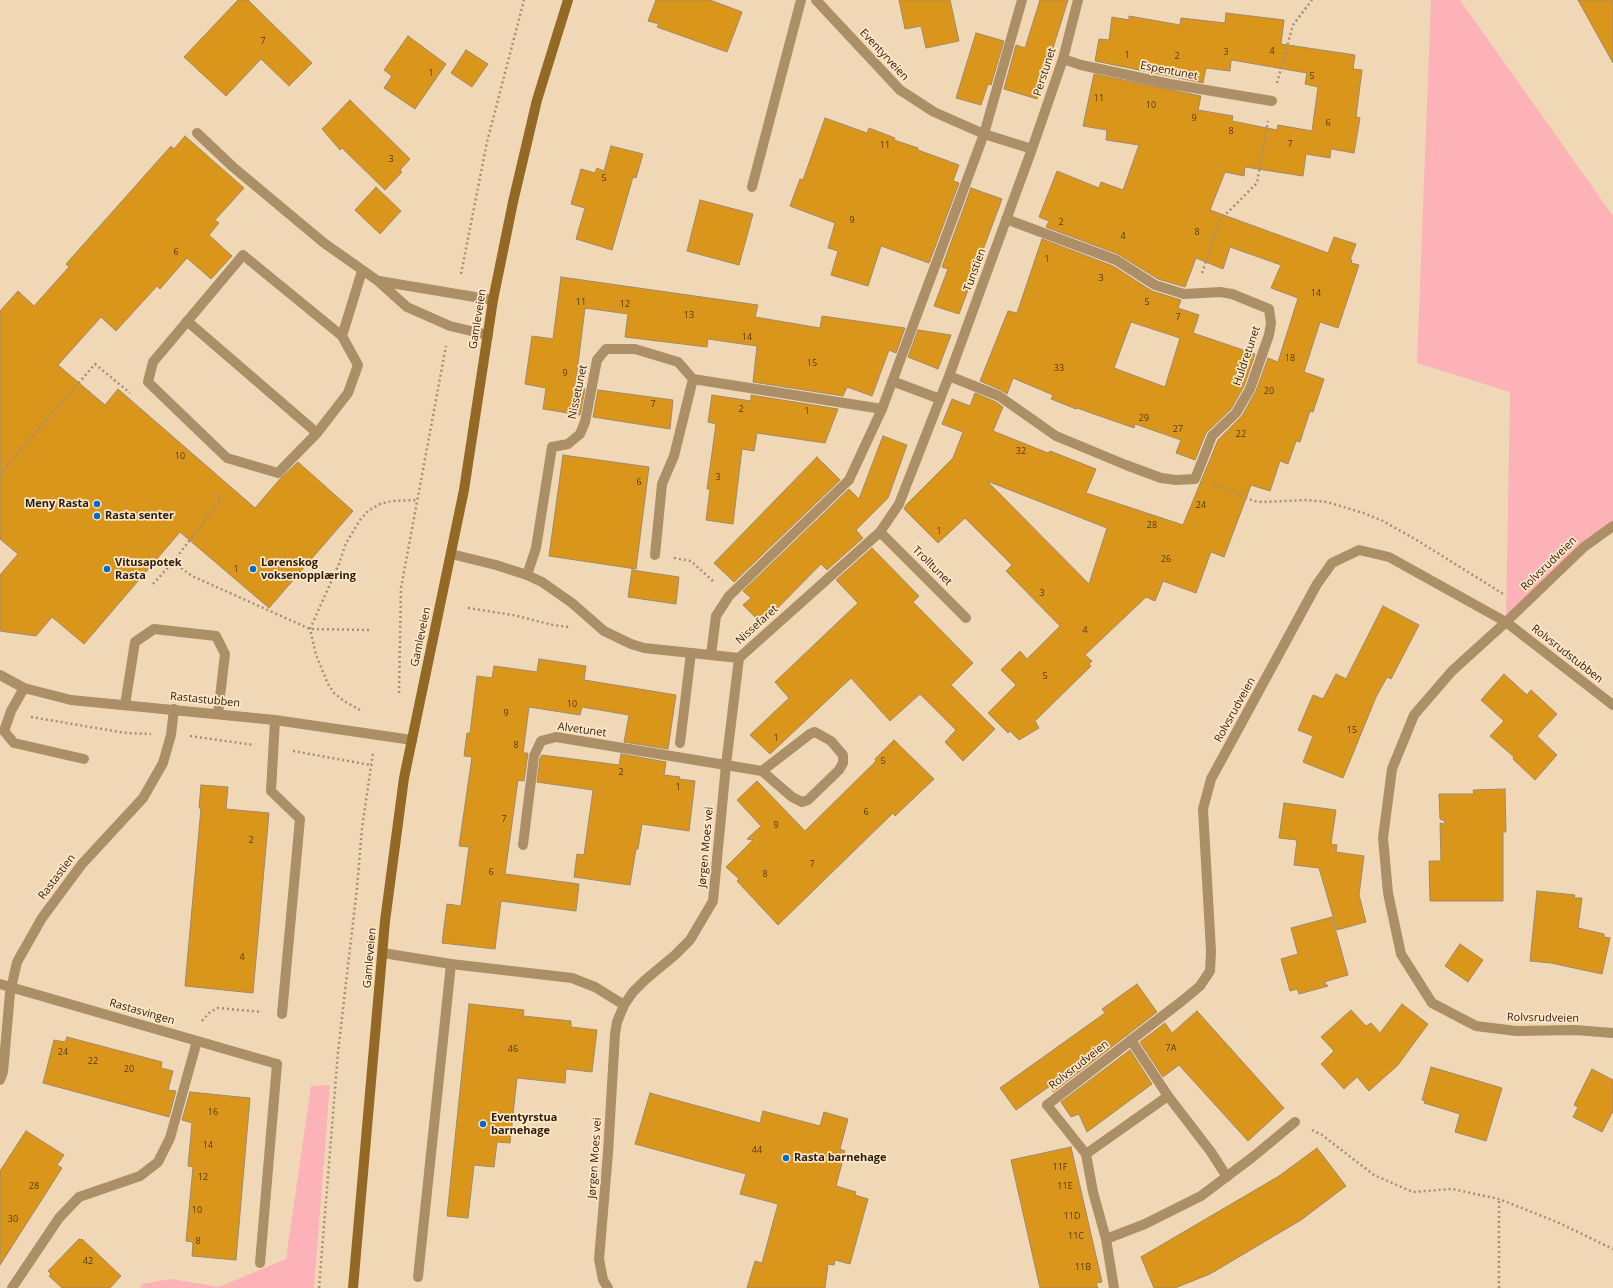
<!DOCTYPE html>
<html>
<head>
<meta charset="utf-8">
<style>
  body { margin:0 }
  canvas { display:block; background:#f0d8b7 }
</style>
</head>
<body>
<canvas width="1613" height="1288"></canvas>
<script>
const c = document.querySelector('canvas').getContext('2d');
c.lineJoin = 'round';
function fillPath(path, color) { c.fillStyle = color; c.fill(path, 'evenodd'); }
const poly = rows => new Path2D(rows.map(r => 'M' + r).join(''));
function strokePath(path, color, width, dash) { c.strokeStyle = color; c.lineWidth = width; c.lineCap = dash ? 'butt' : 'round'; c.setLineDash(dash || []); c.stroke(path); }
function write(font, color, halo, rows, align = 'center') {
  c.font = font + ' "Open Sans",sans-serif'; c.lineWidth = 3.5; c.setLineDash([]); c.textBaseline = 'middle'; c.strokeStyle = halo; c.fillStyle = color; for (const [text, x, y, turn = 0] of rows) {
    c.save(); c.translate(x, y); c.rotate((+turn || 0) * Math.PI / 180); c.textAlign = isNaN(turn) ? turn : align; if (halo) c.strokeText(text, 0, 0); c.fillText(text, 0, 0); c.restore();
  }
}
fillPath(poly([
  [1431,0,1460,0,1613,216,1613,526,1506,622,1510,392,1417,363],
  [330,1085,314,1288,140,1288,142,1284,171,1279,219,1287,286,1259,311,1086]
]), '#fcb2b6');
const building = poly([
  [238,0,248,0,312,63,289,86,261,59,226,96,184,57,238,0],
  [656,0,710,0,742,12,727,52,657,27,659,24,648,21,656,0],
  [899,0,950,0,959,41,926,48,921,26,905,29,899,0],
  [1040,0,1068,0,1037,99,1004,89,1016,45,1025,48,1040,0],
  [1578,0,1613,0,1613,63,1578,0],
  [1226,13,1284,20,1281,44,1355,55,1353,69,1362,70,1356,117,1360,118,1354,153,1331,149,1330,158,1306,154,1303,176,1245,167,1244,176,1225,172,1210,210,1328,253,1334,237,1356,244,1350,260,1352,260,1351,263,1359,265,1338,328,1320,322,1304,372,1324,379,1313,412,1310,411,1300,442,1296,441,1288,464,1280,461,1270,491,1251,485,1224,557,1211,552,1196,593,1163,581,1155,601,1146,597,1085,655,1092,661,1089,664,1091,666,1035,721,1039,728,1019,740,1010,731,1008,733,988,713,1016,685,1001,670,1020,651,1027,659,1060,626,1006,571,1012,565,965,518,938,543,904,509,906,505,953,458,963,432,942,424,952,399,970,406,975,393,996,402,1003,407,993,431,1048,453,1050,451,1096,469,1086,493,1183,525,1218,440,1242,416,1256,391,1268,358,1278,362,1298,298,1271,288,1281,265,1230,247,1223,269,1196,258,1185,287,1158,279,1118,254,1046,227,1049,221,1039,217,1057,171,1099,188,1101,182,1123,190,1139,145,1106,140,1107,130,1083,126,1094,74,1201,96,1198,110,1233,116,1232,121,1277,130,1278,125,1312,131,1318,87,1305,84,1307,73,1232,60,1231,61,1230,71,1206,68,1203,83,1095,61,1099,39,1109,40,1112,17,1129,20,1129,16,1180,25,1181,18,1225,23,1226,13],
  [987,481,1107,528,1089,584,987,481],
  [976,33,1004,41,991,85,988,84,981,105,956,98,976,33],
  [408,36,446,64,415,109,384,88,392,76,384,70,408,36],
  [466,50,488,64,472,87,451,73,466,50],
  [350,100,410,159,400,170,402,172,385,190,342,148,340,150,322,129,350,100],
  [825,118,867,133,869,128,895,138,894,140,918,148,918,150,959,165,953,181,959,183,929,263,881,246,868,286,831,275,838,251,828,248,835,223,790,206,800,179,803,180,825,118],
  [185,136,244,188,215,220,219,223,209,235,232,256,211,279,187,258,160,289,157,286,116,331,101,317,58,365,105,405,118,389,255,508,280,479,298,462,353,511,269,608,180,532,84,644,52,617,36,636,0,631,0,575,18,554,0,539,0,311,18,291,34,306,69,267,66,264,171,146,174,149,185,136],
  [611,146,643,154,636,178,633,177,612,250,576,239,585,208,571,204,581,169,595,173,597,168,604,171,611,146],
  [376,187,401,211,380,234,355,210,376,187],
  [971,188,1002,199,959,314,934,306,948,269,942,267,971,188],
  [700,200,753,214,739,265,687,251,700,200],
  [1042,239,1113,266,1152,291,1181,300,1178,308,1199,315,1193,333,1255,354,1244,386,1231,409,1206,433,1195,460,1176,453,1181,440,1135,424,1134,428,1077,408,1076,409,1051,399,1053,395,1013,378,1007,394,1001,390,980,381,1008,311,1017,313,1042,239],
  [1131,322,1180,338,1165,387,1114,368,1131,322],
  [561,277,758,305,755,317,820,328,822,316,905,328,896,353,889,350,872,396,847,387,843,396,753,382,757,346,708,339,707,347,625,337,628,314,585,308,575,388,585,389,580,415,543,409,546,388,525,384,532,336,553,339,561,277],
  [918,330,951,335,938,369,908,357,918,330],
  [598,390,673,400,670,429,593,417,598,390],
  [712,395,751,401,751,395,838,409,825,443,757,433,754,451,742,449,733,524,706,520,710,489,707,489,716,424,708,422,712,395],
  [883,436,907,445,888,498,856,530,863,538,827,570,821,564,762,624,743,605,751,598,743,591,849,489,859,499,883,436],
  [563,455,649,467,636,569,549,556,563,455],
  [817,457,840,480,734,582,714,563,817,457],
  [872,548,919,596,913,602,973,663,951,685,995,729,963,761,945,742,956,730,920,694,890,721,851,678,770,754,750,735,789,698,775,682,858,603,836,580,872,548],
  [632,570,679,577,676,604,628,597,632,570],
  [1383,606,1419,625,1391,679,1387,677,1376,697,1343,778,1303,762,1313,736,1298,730,1313,695,1323,699,1336,674,1346,679,1383,606],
  [539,659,586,666,584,680,676,695,668,749,624,742,629,715,582,707,580,715,529,707,523,753,528,753,524,781,518,780,505,874,579,884,576,911,501,901,495,949,442,943,447,904,461,906,469,847,459,846,472,757,464,756,467,733,470,733,477,676,492,678,494,666,537,672,539,659],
  [1504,674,1527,695,1531,690,1557,714,1537,736,1557,755,1535,780,1513,759,1514,757,1490,736,1504,721,1481,700,1504,674],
  [894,740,934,779,895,816,893,813,778,925,737,881,739,879,726,867,753,840,747,839,761,826,737,800,757,781,805,831,876,761,875,759,894,740],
  [621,754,666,762,664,775,680,777,679,779,695,781,689,831,642,824,638,849,636,849,630,885,574,877,577,854,584,855,593,790,537,782,540,758,542,755,619,765,621,754],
  [201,785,228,787,226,809,269,813,253,993,185,986,201,808,199,808,201,785],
  [1505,789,1506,832,1503,832,1503,901,1430,901,1429,861,1441,861,1440,823,1444,824,1445,821,1440,819,1439,794,1474,794,1473,790,1505,789],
  [1284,803,1336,810,1331,844,1337,845,1336,852,1364,856,1359,895,1366,922,1337,930,1319,868,1294,865,1297,840,1279,838,1284,803],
  [1537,891,1575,895,1574,898,1582,898,1578,928,1604,934,1604,937,1610,938,1602,974,1551,963,1530,961,1537,891],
  [1332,917,1348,975,1324,982,1328,986,1299,994,1297,989,1290,991,1281,959,1298,954,1291,928,1332,917],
  [1460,944,1483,960,1468,982,1445,966,1460,944],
  [1137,984,1157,1012,1053,1092,1050,1086,1016,1110,1000,1088,1105,1013,1102,1009,1137,984],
  [469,1004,524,1010,523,1016,571,1021,571,1027,597,1030,592,1072,566,1069,565,1083,517,1078,510,1143,497,1142,494,1167,474,1165,468,1218,447,1216,469,1004],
  [1402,1004,1428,1024,1398,1065,1369,1091,1357,1077,1344,1089,1321,1064,1334,1051,1321,1037,1351,1010,1366,1026,1371,1023,1380,1033,1402,1004],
  [1197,1011,1284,1108,1248,1141,1179,1065,1163,1077,1140,1042,1165,1023,1172,1033,1197,1011],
  [67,1037,162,1062,161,1068,173,1071,168,1090,176,1091,169,1117,43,1083,54,1040,65,1042,67,1037],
  [1130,1050,1152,1084,1087,1132,1079,1114,1071,1117,1061,1102,1130,1050],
  [1431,1067,1502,1088,1486,1141,1455,1132,1460,1114,1424,1103,1425,1101,1422,1100,1431,1067],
  [1592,1069,1613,1080,1613,1111,1602,1132,1573,1117,1578,1107,1574,1105,1592,1069],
  [190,1092,250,1098,236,1260,192,1256,193,1242,186,1241,193,1167,188,1166,192,1123,182,1120,190,1092],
  [650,1093,760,1123,763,1111,820,1126,824,1112,848,1119,840,1149,845,1151,836,1186,856,1192,855,1195,868,1199,850,1264,835,1260,834,1265,828,1264,825,1288,747,1288,755,1261,762,1263,778,1204,740,1194,746,1174,635,1144,650,1093],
  [26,1131,64,1155,57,1165,62,1168,0,1265,0,1171,26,1131],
  [1071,1147,1102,1282,1096,1283,1098,1288,1040,1288,1011,1160,1071,1147],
  [1317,1148,1346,1186,1301,1220,1210,1274,1175,1288,1154,1288,1141,1257,1279,1176,1317,1148],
  [79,1239,81,1240,82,1239,121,1276,110,1288,62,1288,49,1276,51,1274,48,1271,79,1239]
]);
fillPath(building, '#da961b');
strokePath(building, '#9f896a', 1);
strokePath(poly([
  [1277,83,1293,25,1312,0],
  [1202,273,1220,220,1257,183,1268,121],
  [461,274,487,142,524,0],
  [0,474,95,364,130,393],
  [1213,484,1254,501,1262,502,1307,500,1327,502,1363,513,1381,520,1415,539,1505,595],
  [674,558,691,561,714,582],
  [173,562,192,576,310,629,370,630],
  [153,584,173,562,221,499,214,493],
  [468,608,513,615,553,625,569,627],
  [399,693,401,588,446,346],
  [360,710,344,701,334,693,328,684,316,655,310,629,339,564,346,543,360,520,368,511,380,504,392,501,418,500],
  [31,717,126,733,151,734],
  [190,736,254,745],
  [293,751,371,765],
  [202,1021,210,1012,218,1008,262,1012],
  [1312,1130,1322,1135,1374,1175,1413,1192,1452,1189,1499,1199,1557,1222,1613,1249],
  [319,1288,338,1052,357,888,362,828,373,753],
  [1499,1288,1499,1199]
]), '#a29077', 2.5, [2, 3]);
strokePath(poly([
  [197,133,233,167,324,243,378,281,407,307,450,326,488,335],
  [379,281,493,300],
  [187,321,317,433],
  [342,336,243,255,153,362,148,382,227,458,278,473,317,433,348,393,358,365,342,336,362,271],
  [892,381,940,399],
  [527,575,536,548,552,447],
  [711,655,716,616,729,596,849,480,882,409,984,134,1022,0],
  [24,688,11,711,4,731,14,743,84,759],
  [125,705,135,642,154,629,216,636,225,654,218,714],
  [275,720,271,791,300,819,282,1014],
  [680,743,691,653],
  [1047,1105,1086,1154,1168,1096,1131,1040],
  [260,1263,277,1064],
  [418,1277,451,964]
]), '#ad8f67', 10);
strokePath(poly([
  [816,0,900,90,934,112,984,134,1032,149],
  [1063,59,1081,65,1170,84,1272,101],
  [752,187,801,0],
  [949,376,999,396,1056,436,1126,465,1161,478,1176,480,1195,479,1212,436,1236,413,1250,389,1269,335,1271,323,1269,309,1232,294,1220,292,1184,294,1155,285,1116,260,1006,219],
  [552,447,568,444,580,434,585,422,597,360,606,349,635,349,678,362,693,379,882,409],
  [1613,526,1584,547,1506,622,1452,671,1414,715,1392,769,1383,838,1388,893,1401,954,1432,1003,1476,1026,1516,1031,1575,1030,1613,1033],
  [880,532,966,618],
  [451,554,496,565,527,575,542,582,572,603,604,631,631,644,644,648,739,658,880,532,899,504,949,376,1032,149,1063,59,1078,0],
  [655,555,662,484,674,456,693,379],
  [0,675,24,688,71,700,275,720,412,740],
  [815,732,831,741,843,755,843,763,839,770,808,800,802,802,792,797,762,771,810,734,815,732],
  [523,845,534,756,541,741,556,737,762,771],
  [383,953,451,964,572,978,595,987,624,1005,617,1022,615,1034,608,1153,599,1259,603,1280,608,1288],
  [0,984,277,1064],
  [624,1005,633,992,645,980,675,955,690,940,713,901,726,765,739,658],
  [0,1080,3,1072,10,993,17,962,42,918,82,864,143,798,163,763,171,735,174,709],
  [1168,1096,1211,1152,1227,1177],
  [1047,1105,1182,1001,1200,986,1210,971,1211,951,1203,809,1211,779,1317,584,1332,563,1359,550,1389,557,1506,622,1613,705],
  [1086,1154,1093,1192,1106,1239,1114,1288],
  [1106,1239,1145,1224,1201,1196,1254,1156,1295,1122],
  [12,1288,59,1218,79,1197,140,1176,158,1162,170,1138,197,1041]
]), '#ad8f67', 10);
strokePath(poly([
  [353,1288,385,921,404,778,464,490,493,300,513,202,537,100,568,0]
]), '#946925', 10);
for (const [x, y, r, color] of [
  [97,504,4,"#006bd2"],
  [97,516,4,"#006bd2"],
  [107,569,4,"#006bd2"],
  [253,569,4,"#006bd2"],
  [483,1124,4,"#006bd2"],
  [786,1158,4,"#006bd2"]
]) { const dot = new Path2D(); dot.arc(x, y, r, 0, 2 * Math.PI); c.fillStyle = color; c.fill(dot); strokePath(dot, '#fee5c4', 1.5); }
write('9px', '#533b14', null, [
  ["7",263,41],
  ["4",1272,51],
  ["3",1226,52],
  ["1",1127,55],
  ["2",1177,56],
  ["1",431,73],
  ["5",1312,76],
  ["11",1099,98],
  ["10",1151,105],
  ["9",1194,118],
  ["6",1328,123],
  ["8",1231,131],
  ["7",1290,144],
  ["11",885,145],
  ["3",391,159],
  ["5",604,178],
  ["9",852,220],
  ["2",1061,222],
  ["8",1197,232],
  ["4",1123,236],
  ["6",176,252],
  ["1",1047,259],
  ["3",1101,278],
  ["14",1316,293],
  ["11",581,302],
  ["5",1147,302],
  ["12",625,304],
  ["13",689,315],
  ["7",1178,317],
  ["14",747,337],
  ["18",1290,358],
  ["15",812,363],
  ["33",1059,368],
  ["9",565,373],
  ["20",1269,391],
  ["7",653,404],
  ["2",741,409],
  ["1",807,411],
  ["29",1144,418],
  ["27",1178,429],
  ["22",1241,434],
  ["32",1021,451],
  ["10",180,456],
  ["3",718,477],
  ["6",639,482],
  ["24",1201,505],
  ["28",1152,525],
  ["1",939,531],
  ["26",1166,559],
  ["1",236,569],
  ["3",1042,593],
  ["4",1085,630],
  ["5",1045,676],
  ["10",572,704],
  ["9",506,713],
  ["15",1352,730],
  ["1",776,738],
  ["8",516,745],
  ["5",883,761],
  ["2",621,772],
  ["1",678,787],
  ["6",866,812],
  ["7",504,819],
  ["9",776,825],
  ["2",251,840],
  ["7",812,864],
  ["6",491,872],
  ["8",765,874],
  ["4",242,957],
  ["7A",1171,1048],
  ["46",513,1049],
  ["24",63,1052],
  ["22",93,1061],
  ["20",129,1069],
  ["16",213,1112],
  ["14",208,1145],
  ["44",757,1150],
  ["11F",1060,1167],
  ["12",203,1177],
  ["28",34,1186],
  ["11E",1065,1186],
  ["10",197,1210],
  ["11D",1072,1216],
  ["30",13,1219],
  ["11C",1076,1236],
  ["8",198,1241],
  ["42",88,1261],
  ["11B",1083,1267]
]);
write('11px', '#261d11', '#fee5c4', [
  ["Eventyrveien",884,55,47],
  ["Espentunet",1169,71,11],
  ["Perstunet",1045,72,-72],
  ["Tunstien",975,270,-70],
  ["Gamleveien",478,319,-81],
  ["Huldretunet",1247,356,-71],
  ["Nissetunet",578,392,-78],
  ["Rolvsrudveien",1549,564,-44],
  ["Trolltunet",932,566,45],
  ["Nissefaret",757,625,-42],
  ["Gamleveien",421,637,-78],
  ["Rolvsrudstubben",1567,654,38],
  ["Rastastubben",205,700,6],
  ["Rolvsrudveien",1235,710,-61],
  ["Alvetunet",582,730,8],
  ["Jørgen Moes vei",706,847,-85],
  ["Rastastien",57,877,-53],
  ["Gamleveien",370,958,-85],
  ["Rastasvingen",142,1012,16],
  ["Rolvsrudveien",1543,1018,1],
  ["Rolvsrudveien",1079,1065,-38],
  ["Jørgen Moes vei",595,1158,-86]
]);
write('bold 11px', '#261d11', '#fee5c4', [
  ["Meny Rasta",89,504,"right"],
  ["Rasta senter",105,516],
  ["Vitusapotek",115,563],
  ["Rasta",115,576],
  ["Lørenskog",261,563],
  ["voksenopplæring",261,576],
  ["Eventyrstua",491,1118],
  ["barnehage",491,1131],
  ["Rasta barnehage",794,1158]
], 'left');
</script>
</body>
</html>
